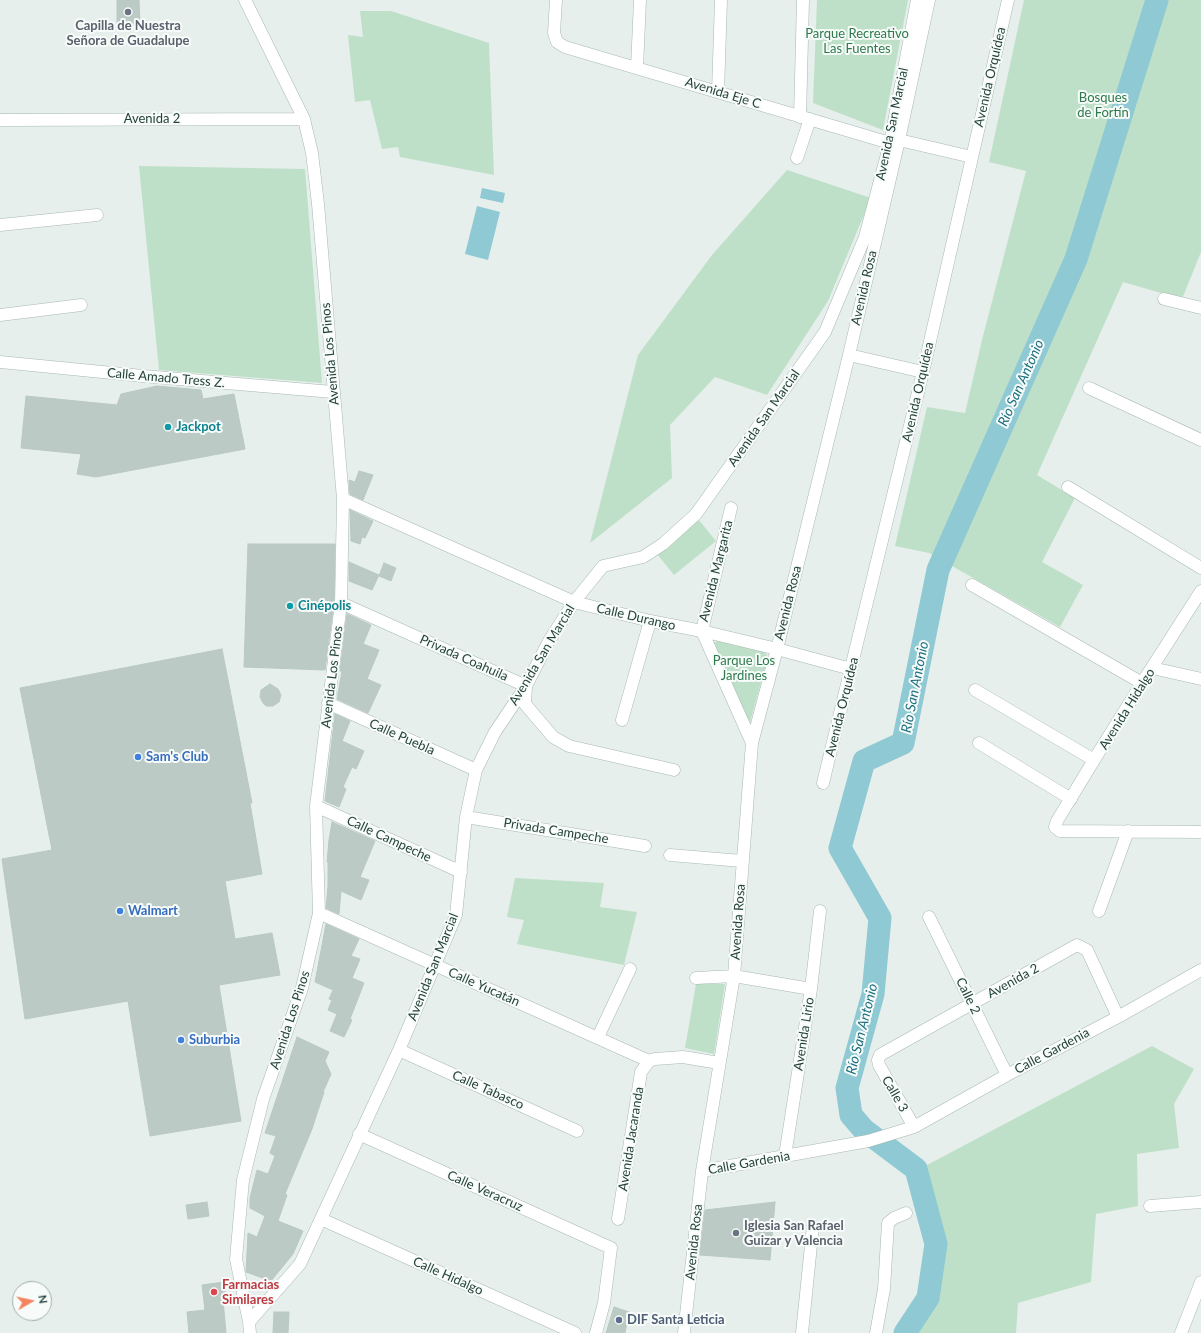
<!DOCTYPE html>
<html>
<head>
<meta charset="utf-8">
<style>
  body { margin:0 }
  #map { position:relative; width:1201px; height:1333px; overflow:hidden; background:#e6efeb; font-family:Lato,sans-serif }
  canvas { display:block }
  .north { position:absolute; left:12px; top:1281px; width:40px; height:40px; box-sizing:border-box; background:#f7fbf9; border:1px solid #a3b1ad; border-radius:50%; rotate:81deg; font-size:11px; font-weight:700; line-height:16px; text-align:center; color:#24423a }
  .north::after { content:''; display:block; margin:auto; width:14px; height:18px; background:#f4845f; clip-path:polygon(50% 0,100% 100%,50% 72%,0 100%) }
</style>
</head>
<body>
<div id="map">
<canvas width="1201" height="1333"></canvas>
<div class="north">N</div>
</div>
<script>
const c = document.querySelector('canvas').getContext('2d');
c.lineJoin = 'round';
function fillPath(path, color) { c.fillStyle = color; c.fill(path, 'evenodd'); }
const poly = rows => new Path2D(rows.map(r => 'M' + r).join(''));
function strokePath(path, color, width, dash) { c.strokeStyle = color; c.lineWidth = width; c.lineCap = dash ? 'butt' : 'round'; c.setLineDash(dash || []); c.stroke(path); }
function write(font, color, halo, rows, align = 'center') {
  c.font = font + ' Lato,sans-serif'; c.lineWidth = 4; c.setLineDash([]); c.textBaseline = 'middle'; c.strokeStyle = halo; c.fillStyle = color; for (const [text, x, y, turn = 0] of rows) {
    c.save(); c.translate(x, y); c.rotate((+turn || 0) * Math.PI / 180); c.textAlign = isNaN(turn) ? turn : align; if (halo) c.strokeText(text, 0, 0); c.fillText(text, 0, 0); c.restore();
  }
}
fillPath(poly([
  [817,0,908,0,883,130,813,103],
  [1024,0,1201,0,1201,252,1182,299,1123,282,1037,475,1075,498,1042,562,1083,585,1060,627,929,553,895,546,927,407,965,413,982,340,1026,171,989,162],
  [360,11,391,11,489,43,494,175,400,157,398,147,382,149,370,100,355,102,348,35,363,37],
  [139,166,305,169,322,383,159,370],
  [787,170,871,198,828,301,767,395,715,377,670,425,672,478,590,543,638,355,712,255],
  [699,520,716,541,674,575,657,554],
  [717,641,764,652,766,654,768,657,750,722,712,647,714,643],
  [515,878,604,883,600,907,637,912,624,965,517,944,524,920,507,917],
  [696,984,725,984,714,1054,685,1048],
  [1152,1046,1194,1069,1174,1104,1179,1148,1137,1154,1138,1206,1096,1214,1091,1282,1018,1303,1016,1333,897,1333,921,1297,926,1245,911,1170,927,1165]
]), '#bfe0c8');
fillPath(poly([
  [482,188,505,193,503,203,480,198],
  [477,206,500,212,488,260,465,254]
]), '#8ec9d4');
strokePath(poly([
  [905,1333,928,1298,936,1244,916,1169,864,1130,851,1115,847,1088,873,994,880,918,840,848,864,761,903,743,938,570,1076,259,1157,0]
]), '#8ec9d4', 23);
const building = poly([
  [117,0,139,0,140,24,117,24,117,0],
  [157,386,201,390,203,399,234,394,245,449,96,477,77,474,81,454,21,448,26,396,117,405,121,394,157,386],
  [359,471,373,475,363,500,350,494,349,480,355,482,359,471],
  [350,510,373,521,365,538,362,537,360,544,351,541,350,510],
  [248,544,335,544,334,602,325,670,244,667,248,544],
  [349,562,379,575,372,590,349,581,349,562],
  [384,563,396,568,391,581,379,576,384,563],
  [347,614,371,625,363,644,379,650,367,679,381,685,368,713,337,699,342,671,340,671,347,614],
  [222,649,252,803,250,803,262,874,225,881,235,939,272,933,280,975,219,985,241,1121,150,1136,128,1001,25,1019,2,859,52,850,20,688,222,649],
  [270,684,278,689,281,695,279,702,273,706,266,706,263,703,260,697,261,690,270,684],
  [335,714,350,721,342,741,364,751,356,769,352,767,343,787,346,789,339,807,325,801,335,714],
  [332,822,375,841,360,877,369,880,361,900,341,891,339,914,326,908,328,886,328,862,327,862,329,840,332,822],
  [326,924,359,939,351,956,360,959,352,978,364,983,350,1019,352,1020,344,1037,330,1031,337,1014,328,1010,332,1000,329,999,333,990,315,982,326,924],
  [297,1037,329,1052,325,1061,331,1074,323,1092,324,1092,312,1129,285,1194,287,1195,278,1221,303,1231,293,1254,271,1281,246,1272,248,1233,257,1237,265,1216,250,1208,250,1198,257,1170,268,1174,275,1156,270,1153,276,1136,265,1133,297,1037],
  [207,1202,209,1216,188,1219,186,1205,207,1202],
  [775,1202,770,1260,700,1255,705,1210,775,1202],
  [224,1282,226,1300,223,1300,226,1333,189,1333,187,1312,205,1310,202,1285,224,1282],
  [614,1307,629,1312,625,1333,606,1333,614,1307],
  [274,1312,289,1312,288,1333,273,1333,274,1312]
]);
fillPath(building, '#bbcac4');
strokePath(building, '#b8c9c2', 1);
const minor = poly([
  [245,0,304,119,312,153,318,204,343,499,341,603,316,806,319,913,302,988,263,1099,243,1180,236,1259,249,1322,250,1333],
  [556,0,554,33,557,42,565,47,890,143],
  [637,68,640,0],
  [718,92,721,0],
  [800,117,803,0],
  [0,120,304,119],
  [899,140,972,157],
  [797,158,810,119],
  [0,225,97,215],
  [1164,299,1201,308],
  [0,315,81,305],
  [849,355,923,372],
  [0,362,143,376,333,392],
  [1089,388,1201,440],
  [1068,487,1201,568],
  [343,499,574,602,650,621,702,631,777,649,851,669],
  [731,508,702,631,752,743],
  [972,585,1142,683],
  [1201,591,1142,683,1094,760,1057,821,1055,827,1060,831,1201,832],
  [341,603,526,686,525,704,553,737,569,746,674,770],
  [1152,668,1201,679],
  [975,690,1094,760],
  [328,703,476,770],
  [622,720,650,621],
  [979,743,1071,799],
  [823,783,923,372,1008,0],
  [316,806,461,872],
  [466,817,645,846],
  [670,855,742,861],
  [1099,911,1128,831],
  [319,913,649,1061],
  [929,917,1007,1075],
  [696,978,734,976,811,989],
  [598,1037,630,969],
  [399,1050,577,1131],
  [649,1061,655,1059,683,1057,719,1063],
  [914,1127,879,1065,878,1060,880,1055,1077,945,1087,950,1118,1017],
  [359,1134,611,1248,604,1303,596,1333],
  [785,1156,811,989,820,911],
  [702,1171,868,1141,914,1127,1007,1075,1118,1017,1201,970],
  [1150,1206,1201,1202],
  [321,1219,575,1333],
  [618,1219,641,1072,649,1061],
  [249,1322,300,1264,399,1050,456,915,466,817,476,770,495,732,526,686,549,641,574,602,603,566,643,557,663,544,696,514,825,332,865,237,890,143,917,0],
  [684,1333,702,1171,734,976,752,743,777,649,849,355,899,140,929,0],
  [802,1333,813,1226],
  [876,1333,884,1289,888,1223,894,1218,906,1213]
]);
const tertiary = poly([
  [1181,1333,1201,1282]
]);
strokePath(minor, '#a8b8b2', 13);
strokePath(tertiary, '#a8b8b2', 13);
strokePath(minor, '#fff', 12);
strokePath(tertiary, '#fff', 12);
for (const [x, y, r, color] of [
  [128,12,4,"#6b7280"],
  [168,427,4,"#0f9aa8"],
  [290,606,4,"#0f9aa8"],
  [138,757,4,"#3f7fe0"],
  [120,911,4,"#3f7fe0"],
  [181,1040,4,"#3f7fe0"],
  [736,1233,4,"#6b7280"],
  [214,1292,4,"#e0444e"],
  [619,1320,4,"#5c6f8a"]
]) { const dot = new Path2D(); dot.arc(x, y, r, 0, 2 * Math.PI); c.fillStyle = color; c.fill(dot); strokePath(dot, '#f7fbf9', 1.5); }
write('bold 13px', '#5b616d', '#f7fbf9', [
  ["Capilla de Nuestra",128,26],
  ["Señora de Guadalupe",128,41],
  ["Iglesia San Rafael",744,1226,"left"],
  ["Guizar y Valencia",744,1241,"left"]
]);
write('13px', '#2d7a4b', '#f7fbf9', [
  ["Parque Recreativo",857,34],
  ["Las Fuentes",857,49],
  ["Bosques",1103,98],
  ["de Fortín",1103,113],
  ["Parque Los",744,661],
  ["Jardines",744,676]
]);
write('13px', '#24423a', '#f7fbf9', [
  ["Avenida Orquídea",990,77,-77],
  ["Avenida Eje C",723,93,17],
  ["Avenida 2",152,119],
  ["Avenida San Marcial",892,124,-78],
  ["Avenida Rosa",864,288,-77],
  ["Avenida Los Pinos",330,354,-95],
  ["Calle Amado Tress Z.",166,378,5],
  ["Avenida Orquídea",918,392,-77],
  ["Avenida San Marcial",764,418,-55],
  ["Avenida Margarita",716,571,-76],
  ["Avenida Rosa",788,603,-76],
  ["Calle Durango",636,617,13],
  ["Avenida San Marcial",542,655,-59],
  ["Privada Coahuila",464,658,24],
  ["Avenida Los Pinos",332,677,-83],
  ["Avenida Orquídea",842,707,-76],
  ["Avenida Hidalgo",1127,709,-58],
  ["Calle Puebla",402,737,24],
  ["Privada Campeche",556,831,9],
  ["Calle Campeche",389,839,25],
  ["Avenida Rosa",738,922,-86],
  ["Avenida San Marcial",433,967,-68],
  ["Avenida 2",1013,981,-29],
  ["Calle Yucatán",484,987,24],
  ["Calle 2",968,996,64],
  ["Avenida Los Pinos",290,1020,-72],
  ["Avenida Lirio",804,1034,-81],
  ["Calle Gardenia",1052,1051,-28],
  ["Calle Tabasco",488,1090,24],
  ["Calle 3",895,1094,60],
  ["Avenida Jacaranda",631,1139,-81],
  ["Calle Gardenia",749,1163,-10],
  ["Calle Veracruz",485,1191,24],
  ["Avenida Rosa",694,1242,-84],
  ["Calle Hidalgo",448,1276,24]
]);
write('bold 13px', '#0d838f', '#f7fbf9', [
  ["Jackpot",176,427],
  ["Cinépolis",298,606]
], 'left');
write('bold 13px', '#366cbe', '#f7fbf9', [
  ["Sam's Club",146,757],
  ["Walmart",128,911],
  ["Suburbia",189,1040]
], 'left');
write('bold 13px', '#be3a42', '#f7fbf9', [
  ["Farmacias",222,1285],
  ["Similares",222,1300]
], 'left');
write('bold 13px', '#4e5e75', '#f7fbf9', [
  ["DIF Santa Leticia",627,1320]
], 'left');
write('italic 14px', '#1c6f80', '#f7fbf9', [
  ["Río San Antonio",1021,383,-66],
  ["Río San Antonio",915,687,-79],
  ["Río San Antonio",862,1029,-76]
]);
</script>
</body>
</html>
